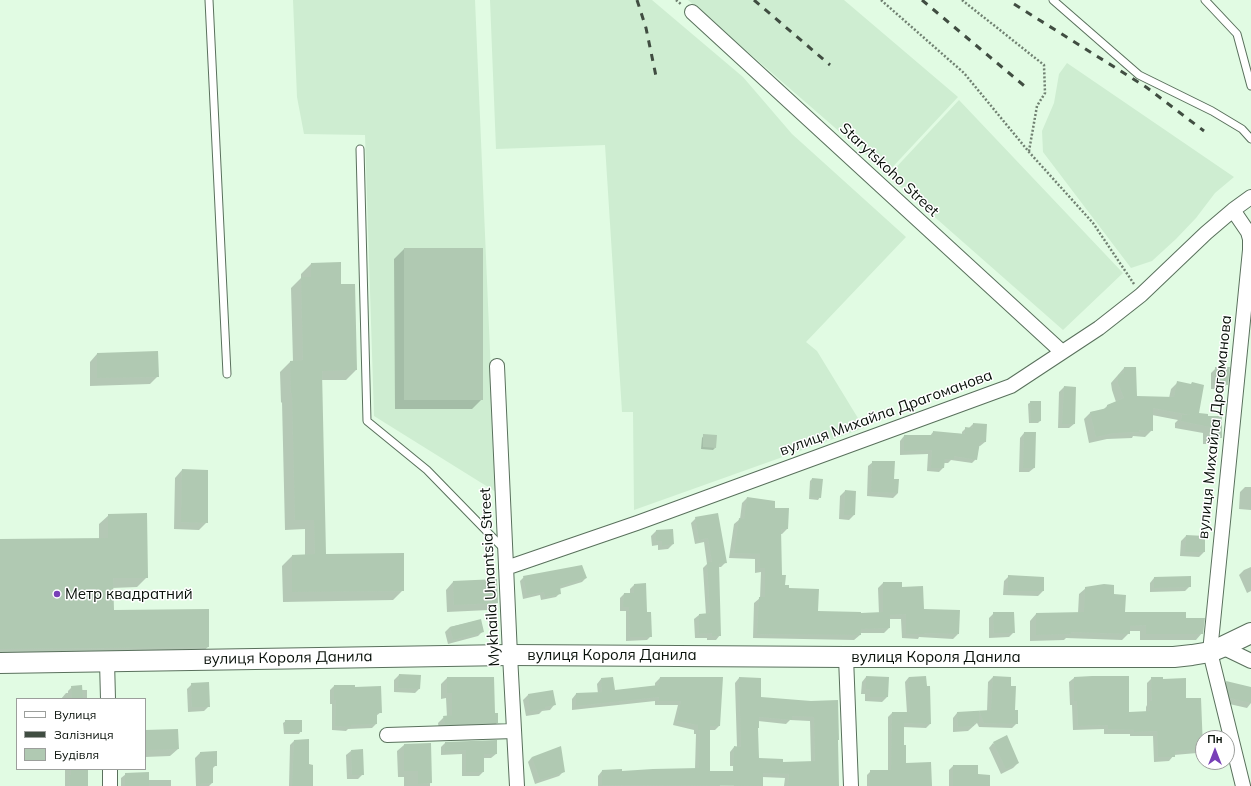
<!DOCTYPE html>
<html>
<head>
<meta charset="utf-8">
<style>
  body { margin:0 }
  #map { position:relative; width:1251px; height:786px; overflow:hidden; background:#e1fbe3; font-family:Mulish,sans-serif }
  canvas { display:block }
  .legend { position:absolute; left:16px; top:698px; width:130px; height:72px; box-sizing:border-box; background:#fff; border:1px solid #9c9f9c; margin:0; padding:5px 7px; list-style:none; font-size:12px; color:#070f08 }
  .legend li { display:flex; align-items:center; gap:8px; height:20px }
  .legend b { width:20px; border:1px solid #9c9f9c }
  .north { position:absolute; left:1195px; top:730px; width:40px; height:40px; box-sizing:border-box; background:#fff; border:1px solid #9c9f9c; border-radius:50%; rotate:0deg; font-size:11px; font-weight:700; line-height:16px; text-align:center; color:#070f08 }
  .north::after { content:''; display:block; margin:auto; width:14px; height:18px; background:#7840b7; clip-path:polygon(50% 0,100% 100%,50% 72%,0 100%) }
</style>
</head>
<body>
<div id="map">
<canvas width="1251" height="786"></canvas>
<ul class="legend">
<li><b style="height:5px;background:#fff"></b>Вулиця</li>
<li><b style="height:5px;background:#404d41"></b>Залізниця</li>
<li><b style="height:11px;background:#b0c9b2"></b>Будівля</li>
</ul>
<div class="north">Пн</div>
</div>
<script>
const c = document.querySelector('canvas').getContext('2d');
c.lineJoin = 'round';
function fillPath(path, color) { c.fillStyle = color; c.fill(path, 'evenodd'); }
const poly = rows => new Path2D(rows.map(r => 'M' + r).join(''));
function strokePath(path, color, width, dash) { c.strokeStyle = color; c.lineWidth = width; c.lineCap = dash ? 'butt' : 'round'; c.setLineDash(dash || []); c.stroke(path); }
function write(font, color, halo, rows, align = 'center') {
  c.font = font + ' Mulish,sans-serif'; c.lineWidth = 3; c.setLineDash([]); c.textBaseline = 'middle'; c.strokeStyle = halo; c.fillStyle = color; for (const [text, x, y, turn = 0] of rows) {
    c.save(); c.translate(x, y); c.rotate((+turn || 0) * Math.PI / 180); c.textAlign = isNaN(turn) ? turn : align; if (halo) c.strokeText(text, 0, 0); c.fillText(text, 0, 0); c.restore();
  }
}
fillPath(poly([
  [293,0,475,0,496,492,374,416,365,135,304,134,297,97],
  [490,0,652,0,743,77,792,134,906,237,806,342,817,351,864,428,634,510,633,412,622,412,605,145,496,149],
  [688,0,844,0,958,97,887,173],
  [1067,63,1234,177,1215,193,1196,218,1176,239,1152,261,1131,268,1043,152,1042,131,1054,103,1059,74],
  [959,100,1123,273,1063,330,888,176]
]), '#ceedd1');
fillPath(poly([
  [404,249,482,399,472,409,395,409,394,259],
  [340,263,340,285,356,370,346,380,321,380,325,555,403,590,393,600,283,602,282,566,292,556,305,555,305,529,285,530,282,402,281,403,280,372,290,362,293,362,291,288,301,278,301,274,311,264],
  [157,352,158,376,150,384,90,386,90,362,97,354],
  [1124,368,1136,397,1169,398,1171,389,1178,382,1197,414,1221,437,1214,444,1203,444,1203,433,1175,428,1175,423,1178,420,1152,415,1152,430,1145,437,1133,436,1132,438,1107,439,1089,443,1084,419,1091,412,1103,410,1108,405,1116,402,1112,390,1111,383],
  [1216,368,1227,384,1222,389,1211,389,1211,373],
  [1064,387,1075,388,1074,424,1069,428,1058,428,1059,392],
  [1031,402,1040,421,1038,423,1029,423,1028,404],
  [973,424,985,442,980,446,978,446,976,459,972,463,951,460,948,463,944,463,943,468,939,472,927,471,928,454,900,455,900,441,904,436,930,436,933,432,962,434,962,432,966,428,969,428],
  [1024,433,1034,468,1029,472,1019,472,1020,438],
  [704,435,715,448,713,450,701,449,702,438],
  [873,462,893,480,898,493,893,498,867,496,868,466],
  [182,470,207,522,199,530,174,529,175,478],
  [812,479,820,497,818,500,809,499,810,481],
  [1245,487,1251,487,1251,510,1239,509,1240,492],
  [845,491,854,515,849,520,839,519,840,496],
  [747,498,774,509,787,529,782,534,780,534,781,576,784,586,817,612,860,614,879,614,878,588,883,583,901,588,923,610,958,634,953,639,919,637,918,639,902,638,901,619,889,619,889,628,884,633,860,633,860,635,854,640,753,638,754,603,760,598,761,572,755,573,755,559,729,558,734,524,740,519,742,503],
  [109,515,147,577,137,587,112,588,113,611,208,647,198,656,0,659,0,540,99,539,99,524],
  [696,518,726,562,721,567,718,567,720,635,716,640,707,640,707,638,695,638,694,619,699,615,706,615,703,568,707,564,704,542,695,544,691,523],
  [656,531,673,544,668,549,658,550,658,545,652,546,651,536],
  [1186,536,1204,552,1199,557,1180,556,1181,541],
  [1251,567,1251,591,1247,593,1239,575,1244,570],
  [1009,576,1043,591,1038,596,1003,595,1004,581],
  [524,577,586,578,582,582,559,589,560,593,556,597,541,600,540,595,523,599,520,581],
  [1154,578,1190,586,1185,591,1150,592,1150,583],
  [496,580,497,603,489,610,447,612,446,590,453,582],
  [634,585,646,613,651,636,647,640,626,641,626,611,620,611,620,598,624,594,630,594,630,589],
  [1086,588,1114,595,1124,613,1185,619,1202,633,1196,640,1140,640,1140,631,1129,631,1129,633,1122,640,1066,638,1064,640,1030,641,1030,621,1036,614,1078,613,1079,594],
  [994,613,1014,632,1009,637,989,638,989,618],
  [480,620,483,631,478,636,448,644,445,632,450,627],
  [399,675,420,688,415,693,394,692,394,680],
  [866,677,887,697,882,702,865,701,865,694,861,694,862,682],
  [909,677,930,724,926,728,903,727,903,746,905,764,931,786,867,786,867,775,871,771,888,771,888,717,892,713,907,713,905,682],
  [993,677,1010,687,1017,723,1012,728,979,727,977,723,968,731,953,732,953,718,957,713,987,711,988,682],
  [447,678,493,678,494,714,497,723,491,728,439,730,438,723,444,717,447,717,446,698,441,699,441,684],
  [660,678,719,726,715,730,709,730,709,772,721,772,720,786,598,786,598,776,602,771,621,772,695,769,696,734,694,734,694,730,673,725,678,705,655,705,655,701,572,710,572,699,576,694,598,694,597,684,601,679,614,691,655,686,655,683],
  [739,678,760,698,811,702,838,786,784,786,785,778,762,777,762,786,734,786,733,766,730,766,730,752,734,747,737,747,735,683],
  [790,720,810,721,811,762,782,763,758,759,758,721,786,724],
  [1074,678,1128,713,1146,713,1146,707,1147,705,1147,683,1152,678,1162,680,1185,699,1202,749,1197,753,1174,755,1169,761,1154,762,1153,736,1130,736,1130,734,1104,734,1104,729,1073,730,1072,705,1070,705,1069,682],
  [1226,682,1251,688,1251,703,1247,708,1225,703,1222,687],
  [192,684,209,706,204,711,188,712,187,689],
  [334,686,354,688,381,712,376,716,376,724,372,728,348,729,346,731,332,730,332,704,330,704,330,690],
  [72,687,81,690,87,690,87,699,61,699,66,693,68,693,68,691],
  [528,695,554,705,550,710,542,711,539,714,526,716,523,700],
  [286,721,301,731,299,734,284,734,283,723],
  [145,731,178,749,170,756,145,757],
  [294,741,308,765,312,786,289,786,290,745],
  [445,743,496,754,491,758,483,758,483,772,479,776,462,776,462,754,441,755,441,747],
  [993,743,1018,763,1013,768,1001,774,989,748],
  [430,744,430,786,404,786,404,777,398,777,397,751,404,745],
  [351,751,363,774,358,779,347,779,346,755],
  [200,753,216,765,212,769,212,783,209,786,196,786,195,758],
  [532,757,564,771,559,776,535,784,528,762],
  [953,766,989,786,949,786,949,770],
  [65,769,87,769,87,786,65,786],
  [126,774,148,780,171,780,171,786,121,786,121,778]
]), '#0003');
fillPath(poly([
  [404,248,483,248,483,400,404,400],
  [341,262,341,284,355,284,357,370,322,371,326,554,404,553,404,591,292,592,292,555,315,554,314,520,295,520,292,393,291,393,290,361,303,360,301,277,311,277,311,263],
  [158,351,159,377,97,378,97,353],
  [1124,367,1136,367,1137,396,1174,397,1177,381,1191,384,1192,382,1204,385,1199,413,1208,414,1208,416,1222,416,1222,438,1209,437,1210,427,1181,421,1182,415,1190,415,1153,408,1153,431,1139,430,1139,432,1114,433,1096,437,1090,412,1107,408,1107,405,1124,398,1118,383,1118,375,1124,373],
  [1215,367,1230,367,1228,385,1215,384],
  [1064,386,1076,387,1075,424,1062,424],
  [1030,401,1041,401,1041,421,1031,422],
  [973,423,987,424,986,442,980,442,977,460,954,456,954,459,945,459,944,468,931,468,932,450,904,451,904,435,933,435,933,431,965,434,965,427,973,428],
  [1024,432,1036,432,1035,468,1023,468],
  [703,434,717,435,716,448,703,447],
  [872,461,895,461,894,479,899,479,898,493,871,492],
  [182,469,208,470,208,523,181,522],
  [812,478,823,479,821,498,810,497],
  [845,490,856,491,855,515,844,515],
  [747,497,775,501,775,508,789,508,788,529,781,529,782,575,786,575,785,585,789,585,789,588,819,589,818,611,861,612,861,613,883,612,883,582,902,582,902,587,923,586,924,609,960,610,959,634,924,633,924,634,906,634,906,614,890,615,890,628,861,629,861,635,757,634,759,597,765,597,765,568,760,568,760,554,734,553,739,518,744,519],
  [147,513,148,578,113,578,114,610,209,609,209,647,0,649,0,539,108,538,108,514],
  [718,513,727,563,719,564,721,636,712,636,712,633,699,634,699,614,710,613,707,562,712,562,708,538,699,540,695,517],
  [673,529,674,544,662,546,662,541,656,541,656,530],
  [1186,535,1205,536,1205,552,1185,552],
  [582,565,587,578,560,586,561,594,545,597,544,592,527,595,523,576],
  [1008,575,1044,577,1044,591,1008,591],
  [1191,576,1191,587,1154,588,1154,577],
  [497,579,498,603,454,605,453,581],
  [646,583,647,612,651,612,652,637,630,637,629,607,623,607,624,593,634,593,634,584],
  [1104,584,1114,585,1114,594,1126,595,1125,612,1186,612,1186,618,1205,618,1203,634,1146,634,1146,625,1130,626,1130,634,1071,632,1071,634,1036,635,1036,613,1084,612,1085,587],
  [993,612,1014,612,1015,633,994,633],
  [481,619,484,632,453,640,450,627],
  [399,674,421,675,420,689,398,688],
  [866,676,889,677,888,697,870,697,870,689,866,689],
  [926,676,927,686,930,686,931,724,904,723,904,745,906,745,906,763,931,762,932,786,870,786,870,770,891,770,892,712,910,712,909,677],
  [993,676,1011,677,1011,686,1016,686,1015,710,1018,710,1018,724,984,723,979,711,979,723,974,722,974,726,958,727,957,712,991,710],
  [1092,676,1129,676,1129,712,1150,711,1150,701,1152,701,1151,677,1163,677,1163,679,1186,678,1186,698,1201,698,1203,749,1175,751,1175,757,1158,757,1157,731,1134,732,1134,730,1108,729,1108,725,1078,726,1077,701,1074,701,1074,677],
  [447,677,494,677,495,713,498,713,498,723,445,725,443,716,452,715,452,693,447,693],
  [613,677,615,690,659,685,660,677,723,677,720,726,710,726,710,771,733,771,734,746,741,747,739,677,761,678,761,697,811,701,838,700,839,740,838,740,839,786,788,786,789,774,763,773,763,786,602,785,602,770,622,769,622,771,653,769,699,768,700,730,698,730,698,725,677,721,681,701,659,701,659,697,576,706,576,693,602,692,601,678],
  [792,716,814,717,815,761,783,762,783,759,759,758,758,728,759,728,759,717,792,720],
  [1226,681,1251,687,1251,703,1230,698],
  [209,682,210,707,192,707,191,683],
  [82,685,83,699,72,699,71,686],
  [334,685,355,685,355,687,381,686,382,713,377,713,377,724,351,725,351,727,335,726,336,700,334,700],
  [553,690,556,705,545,707,545,709,530,711,528,694],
  [285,720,302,720,302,732,285,732],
  [178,729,179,749,145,750,145,730],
  [1007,735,1019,763,1006,769,993,742],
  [309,739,309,764,313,765,313,786,292,786,294,740],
  [497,740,497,754,484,754,484,772,466,772,466,750,445,751,445,742],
  [431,743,432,783,418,784,418,771,404,771,404,744],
  [561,746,565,772,540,780,532,757],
  [363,749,364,775,352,775,351,750],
  [217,751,217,766,213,766,213,783,200,784,200,752],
  [953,765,978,765,978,774,990,775,990,786,953,786],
  [71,769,88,769,88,786,70,786,69,775,71,775],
  [149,772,149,786,125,786,125,773]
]), '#b0c9b2');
const service = poly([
  [209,0,227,374],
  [1053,0,1139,75,1212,111,1242,129,1251,139],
  [1205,0,1237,34,1251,86],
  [360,149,367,421,427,470,504,549]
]);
const minor = poly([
  [692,12,1062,352],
  [1233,210,1248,232,1250,239,1250,250,1210,652,1243,786],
  [497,366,510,655,517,786],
  [506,568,637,523,1011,386,1099,328,1141,295,1206,233,1233,210,1251,197],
  [1222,647,1251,661],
  [846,657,851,786],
  [107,661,108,699],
  [387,735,514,731],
  [110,769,110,786]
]);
const secondary = poly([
  [0,663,510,655,846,657,1174,657,1192,655,1210,652,1222,647,1251,633]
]);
strokePath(service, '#59705c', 9);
strokePath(minor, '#59705c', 16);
strokePath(secondary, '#59705c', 22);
strokePath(poly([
  [676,0,682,5],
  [881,0,964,73,1029,152,1093,223,1134,284],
  [962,0,1044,65,1045,93,1037,106,1029,151]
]), '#708071', 2.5, [2, 2]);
strokePath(service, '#fff', 7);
strokePath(minor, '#fff', 14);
strokePath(secondary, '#fff', 20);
strokePath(poly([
  [637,0,646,28,657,81],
  [754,0,830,65],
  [922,0,1028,89],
  [1014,4,1146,87,1204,131]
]), '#404d41', 3, [7, 7]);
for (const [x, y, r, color] of [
  [57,594,4,"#7840b7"]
]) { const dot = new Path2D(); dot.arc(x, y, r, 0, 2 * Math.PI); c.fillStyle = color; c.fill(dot); strokePath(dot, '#fff', 1.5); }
write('15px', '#070f08', '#fff', [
  ["Starytskoho Street",889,170,43],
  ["вулиця Михайла Драгоманова",886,413,-20],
  ["вулиця Михайла Драгоманова",1215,427,-84],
  ["Mykhaila Umantsia Street",490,577,-93],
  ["вулиця Короля Данила",612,655],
  ["вулиця Короля Данила",936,657],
  ["вулиця Короля Данила",288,658,-1]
]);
write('15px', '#070f08', '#fff', [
  ["Метр квадратний",65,594]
], 'left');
</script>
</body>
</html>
